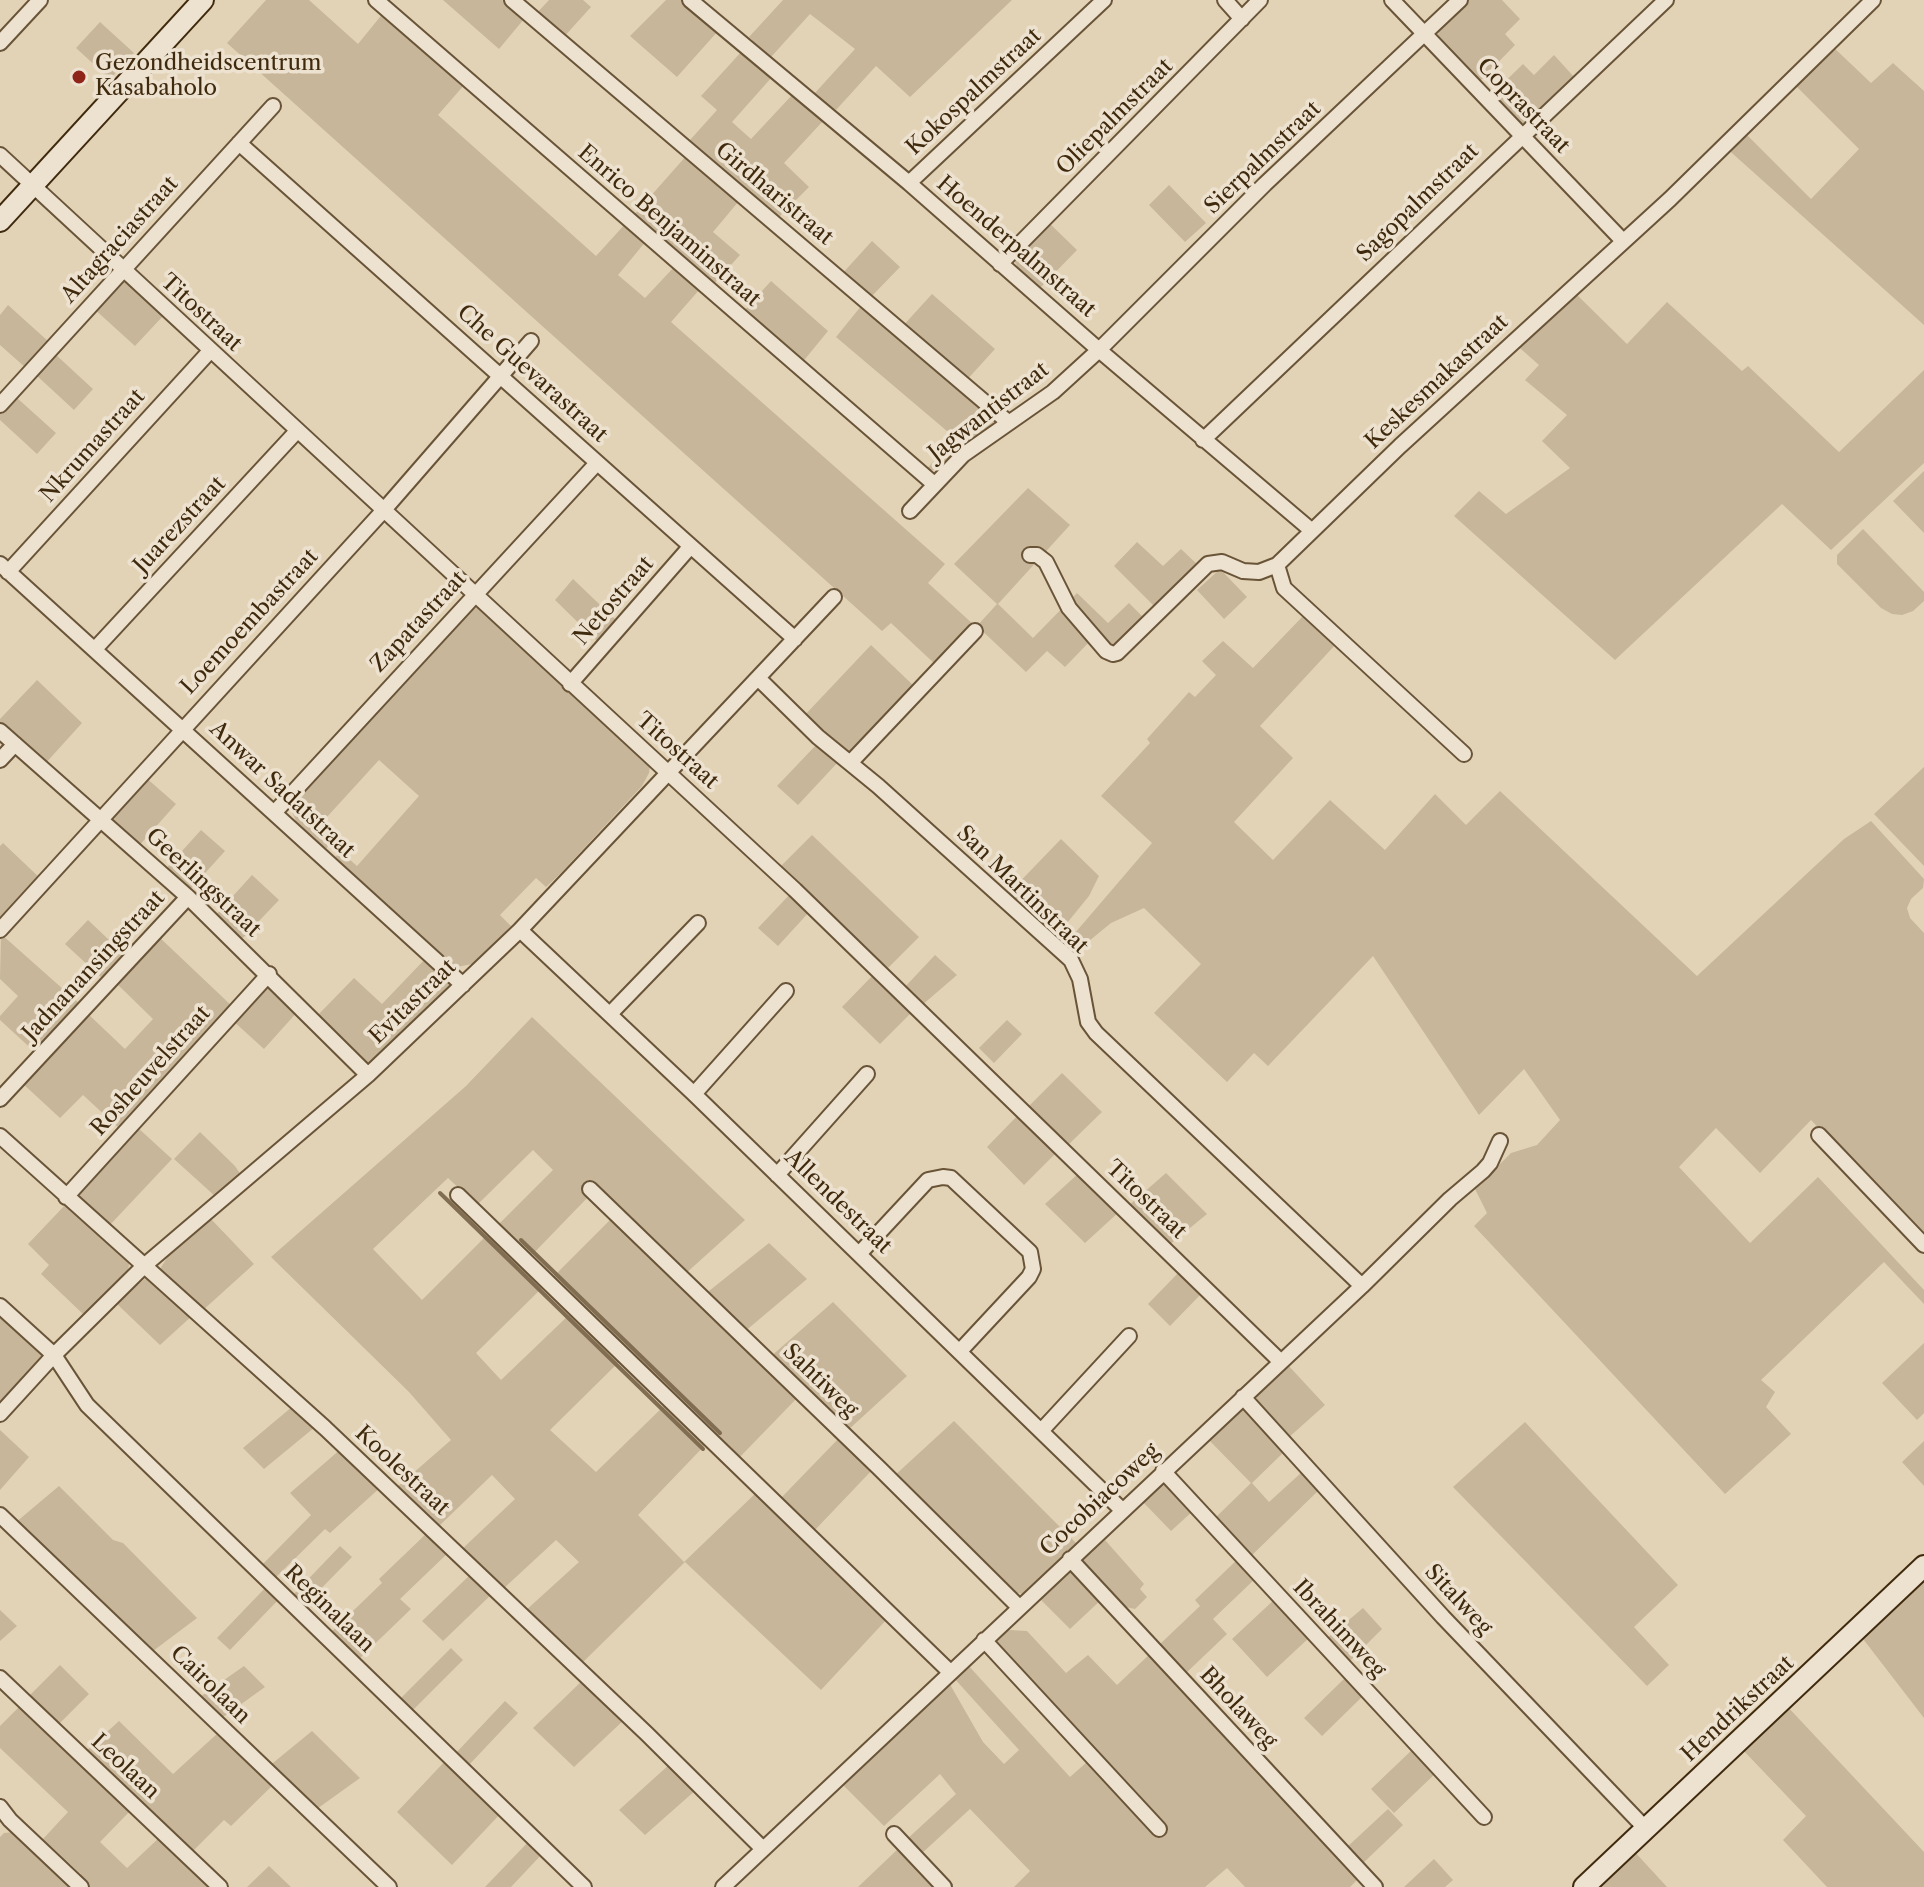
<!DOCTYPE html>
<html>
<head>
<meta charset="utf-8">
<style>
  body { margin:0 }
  canvas { display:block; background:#e3d3b6 }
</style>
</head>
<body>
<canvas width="1924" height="1887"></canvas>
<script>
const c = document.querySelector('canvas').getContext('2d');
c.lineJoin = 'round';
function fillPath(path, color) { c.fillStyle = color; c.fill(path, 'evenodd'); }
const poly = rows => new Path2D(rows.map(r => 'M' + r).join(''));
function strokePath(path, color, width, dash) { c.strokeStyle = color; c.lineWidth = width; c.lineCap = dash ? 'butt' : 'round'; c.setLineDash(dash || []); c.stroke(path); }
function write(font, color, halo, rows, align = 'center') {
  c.font = font + ' "Libre Caslon Text",serif'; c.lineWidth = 7; c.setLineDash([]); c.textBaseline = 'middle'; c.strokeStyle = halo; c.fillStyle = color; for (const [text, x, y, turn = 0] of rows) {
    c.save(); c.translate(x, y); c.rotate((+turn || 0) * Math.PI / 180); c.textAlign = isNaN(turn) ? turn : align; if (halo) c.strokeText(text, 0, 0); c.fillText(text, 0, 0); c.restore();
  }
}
fillPath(poly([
  [266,0,309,0,358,44,384,12,465,84,438,115,596,256,627,222,647,240,618,275,645,298,675,266,700,289,671,322,945,564,928,583,974,625,936,665,891,623,882,631,227,43],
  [443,0,502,0,524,19,499,49],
  [549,0,583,0,591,7,562,39,535,15],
  [666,0,681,0,718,31,677,77,630,36],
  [783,0,1012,0,910,97,876,66,836,110,814,94,855,49,810,14,771,57,749,37],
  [1467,0,1502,0,1520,19,1505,34,1515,45,1477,84,1437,37,1442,24],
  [100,22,134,53,110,79,76,48],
  [1830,44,1871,83,1893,63,1924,91,1924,325,1723,145,1741,129,1811,199,1859,149,1791,81],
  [742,51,772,77,732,122,751,139,793,94,824,120,784,163,809,187,779,217,690,140,717,110,701,96],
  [1554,55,1575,78,1529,122,1518,124,1490,96,1523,64,1534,75],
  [687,155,739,201,713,232,740,255,711,287,633,216],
  [1169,185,1206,223,1185,242,1149,205],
  [1047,221,1077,250,1040,288,1019,269,1013,259],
  [872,241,900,267,868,300,841,275],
  [120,279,133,286,164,315,135,346,92,307],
  [771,281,828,331,801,364,743,312],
  [1572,290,1627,344,1667,302,1742,371,1748,366,1839,452,1924,370,1924,463,1831,550,1782,504,1615,660,1454,516,1479,491,1506,514,1570,468,1542,441,1567,415,1525,380,1539,365,1513,342],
  [932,294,995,349,964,383,901,328],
  [8,305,49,342,26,368,0,345,0,315],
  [862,305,994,419,993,425,961,445,938,470,926,470,954,437,836,337],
  [54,353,93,389,74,410,35,374],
  [16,397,56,433,37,454,0,420,0,414],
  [1924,471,1924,533,1893,501],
  [1028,488,1070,525,998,604,1033,638,1077,593,1108,623,1129,603,1143,617,1109,651,1094,637,1065,667,1047,651,1026,672,977,626,997,604,954,564],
  [1863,529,1924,592,1924,601,1913,611,1902,615,1892,614,1881,608,1837,564,1837,555],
  [1137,542,1163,566,1181,549,1200,567,1156,608,1114,566],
  [1220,569,1247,597,1224,619,1197,590],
  [573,579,617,621,598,642,555,600],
  [478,607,650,765,649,773,642,786,560,874,546,887,536,878,500,915,511,926,472,964,457,967,334,858,341,852,357,866,419,796,379,760,316,829,331,843,325,850,297,823,291,810,292,802,466,613],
  [1305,614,1337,643,1260,726,1293,758,1234,822,1273,860,1330,800,1385,850,1435,794,1466,825,1500,791,1697,976,1844,839,1871,821,1924,879,1923,888,1911,899,1907,908,1910,918,1924,933,1924,1238,1811,1120,1760,1173,1716,1128,1679,1167,1750,1243,1818,1177,1924,1290,1924,1304,1884,1262,1761,1380,1775,1392,1766,1407,1791,1434,1725,1494,1474,1226,1487,1213,1475,1189,1511,1153,1537,1145,1560,1120,1524,1069,1479,1115,1373,956,1268,1066,1254,1053,1227,1082,1154,1013,1201,964,1144,908,1111,923,1072,955,1063,947,1152,843,1101,796,1150,743,1147,739,1189,692,1195,697,1216,675,1202,661,1223,641,1253,668],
  [871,645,914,686,853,753,848,753,803,717],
  [37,680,82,723,44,765,0,725,0,719],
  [818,743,839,761,798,805,777,786],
  [1924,767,1924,866,1874,814],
  [144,776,176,804,137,848,111,825,109,815],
  [201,830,225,851,188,892,164,871],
  [812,835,919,937,884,972,778,869],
  [1061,839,1099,876,1089,896,1054,939,1006,896],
  [3,843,42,880,0,926,0,846],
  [252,875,279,900,240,941,214,917],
  [792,892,811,910,778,946,758,928],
  [88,920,126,956,104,980,65,944],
  [1,934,81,1005,37,1054,0,1020,0,1016,18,996,0,979],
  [157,935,234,1008,121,1130,83,1095,60,1118,21,1082,86,1012,125,1049,153,1019,114,981],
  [935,955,957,975,921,1006,903,989],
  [426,958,451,981,448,992,372,1064,364,1063,316,1017,354,978,382,1004],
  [875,973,913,1011,880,1044,842,1007],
  [266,983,299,1010,264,1049,231,1019],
  [532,1017,745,1220,684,1275,590,1195,529,1258,497,1226,553,1170,533,1150,477,1205,448,1178,373,1249,422,1300,490,1232,545,1285,476,1353,501,1380,572,1312,622,1359,550,1430,596,1472,667,1403,707,1443,638,1515,684,1562,758,1491,888,1618,821,1690,685,1562,580,1665,524,1612,579,1562,556,1540,502,1590,461,1550,515,1499,492,1475,437,1528,396,1488,451,1440,409,1392,271,1257,466,1086],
  [1007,1020,1022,1034,994,1063,979,1048],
  [1062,1073,1102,1112,1066,1147,1026,1109],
  [1020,1113,1058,1151,1024,1185,987,1147],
  [137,1127,172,1159,108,1227,78,1199,77,1192],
  [200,1132,235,1166,241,1175,216,1197,174,1159],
  [1080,1172,1120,1211,1085,1243,1045,1204],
  [1166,1173,1207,1214,1168,1246,1127,1207],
  [67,1203,128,1261,129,1265,127,1274,84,1315,41,1274,49,1265,28,1244],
  [613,1217,799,1396,737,1460,549,1281],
  [211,1219,254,1264,202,1311,170,1282,160,1269,170,1253],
  [769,1243,807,1279,743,1333,704,1295],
  [1181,1270,1203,1292,1170,1326,1148,1304],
  [147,1277,193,1315,160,1345,116,1303],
  [833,1302,907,1376,846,1432,769,1358],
  [0,1310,41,1350,42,1355,0,1402],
  [1924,1343,1924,1413,1917,1420,1882,1383],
  [1287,1364,1325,1405,1287,1439,1258,1405,1256,1395],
  [293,1406,315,1427,264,1469,243,1448],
  [1240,1409,1246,1410,1284,1452,1252,1483,1269,1502,1302,1472,1319,1490,1249,1558,1213,1520,1251,1483,1207,1438],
  [954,1421,1076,1543,1023,1594,1011,1592,893,1477],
  [1525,1422,1678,1585,1634,1627,1669,1665,1647,1686,1453,1487],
  [0,1430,29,1457,0,1490],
  [841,1436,874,1468,814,1531,780,1499],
  [1924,1441,1924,1486,1902,1462],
  [342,1448,382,1486,330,1533,325,1529,274,1579,261,1566,311,1515,290,1493],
  [1165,1481,1194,1510,1171,1531,1142,1501],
  [59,1486,113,1540,123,1543,197,1618,149,1654,15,1523],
  [428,1532,449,1552,400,1599,411,1609,357,1661,329,1634,382,1583,379,1579],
  [1105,1540,1144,1584,1140,1589,1147,1597,1135,1609,1121,1606,1082,1564,1081,1559,1088,1551,1091,1553],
  [340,1546,352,1557,303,1607,292,1596],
  [1239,1558,1257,1577,1213,1619,1227,1634,1185,1674,1159,1645,1200,1606,1195,1600],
  [1068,1570,1074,1573,1102,1599,1070,1629,1038,1597],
  [472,1573,493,1593,443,1641,422,1621],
  [1924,1574,1924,1718,1860,1635],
  [268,1585,280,1598,230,1650,217,1638],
  [1276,1598,1311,1636,1267,1677,1232,1639],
  [1363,1608,1382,1629,1347,1664,1325,1640],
  [0,1610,17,1626,0,1641],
  [1010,1630,1027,1631,1066,1673,1088,1655,1117,1685,1152,1652,1359,1878,1350,1887,1245,1887,1227,1868,1205,1887,1014,1887,1030,1871,970,1809,920,1855,906,1840,956,1794,940,1774,884,1826,841,1783,948,1681,983,1742,1004,1764,1019,1750,953,1677,967,1664,1070,1777,1088,1761,988,1648,1001,1632],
  [451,1648,463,1660,410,1713,398,1701],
  [60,1665,89,1694,56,1727,26,1699],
  [244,1666,265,1687,219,1720,197,1699],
  [1348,1675,1365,1694,1322,1736,1304,1718],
  [584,1679,625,1719,574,1767,533,1728],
  [505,1701,518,1713,468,1766,455,1754],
  [1785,1704,1924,1852,1924,1887,1827,1887,1783,1840,1806,1816,1741,1748],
  [21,1705,132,1809,100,1842,127,1868,160,1837,213,1887,86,1887,77,1878,81,1874,43,1839,68,1812,0,1748,0,1726],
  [119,1721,173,1774,219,1732,274,1784,231,1826,224,1820,190,1854,84,1753],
  [312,1731,360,1778,314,1811,268,1767],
  [1414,1748,1437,1772,1394,1813,1371,1789],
  [447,1759,502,1812,452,1865,397,1812],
  [671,1763,697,1789,645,1835,619,1810],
  [1388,1809,1403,1825,1361,1865,1346,1848],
  [14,1832,75,1887,0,1887,0,1837,4,1833],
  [530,1840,543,1853,511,1887,485,1887],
  [900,1847,938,1887,858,1887],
  [1633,1850,1667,1887,1595,1887],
  [1434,1859,1453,1880,1445,1887,1404,1887],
  [269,1866,291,1887,247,1887]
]), '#c7b699');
strokePath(poly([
  [440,1193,703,1449],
  [521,1240,720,1433]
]), '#816d51', 4);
const street = poly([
  [376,0,934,484],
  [512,0,1008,422],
  [690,0,909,183,1099,350,1311,530],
  [1225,0,1242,19],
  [1392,0,1623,241],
  [0,43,40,0],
  [239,143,795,639],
  [0,155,795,890,1281,1362],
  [909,183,1104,0],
  [1000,264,1260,0],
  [0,405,273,106],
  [1203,440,1666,0],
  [910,511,963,455,1053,392,1099,350,1265,184,1460,0],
  [1030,555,1037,555,1046,562,1069,608,1106,651,1113,654,1117,653,1208,564,1222,562,1243,571,1259,572,1277,565,1400,446,1670,199,1873,0],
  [0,564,463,985],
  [1277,565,1284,588,1464,754],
  [8,572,210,351],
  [95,649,297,431],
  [758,678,818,737,878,786,1071,960,1080,979,1088,1022,1096,1033,1362,1286],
  [570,684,690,547],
  [0,731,188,897,368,1075],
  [0,760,15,744],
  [850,763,975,631],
  [274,813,597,463],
  [0,930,383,511,531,341],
  [520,930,694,1094,1122,1510],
  [610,1014,698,923],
  [694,1094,786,991],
  [0,1099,188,897],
  [1819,1135,1924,1245],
  [0,1136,325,1428,647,1734,763,1849],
  [777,1175,867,1074],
  [590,1189,879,1468,1019,1607],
  [458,1195,949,1671],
  [66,1197,269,974],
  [859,1254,928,1180,943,1177,951,1178,1030,1252,1033,1269,1029,1277,960,1351],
  [0,1306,54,1355,87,1405,584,1887],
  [1243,1397,1443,1617,1646,1829],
  [0,1414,54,1355,145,1265,368,1075,520,930,834,597],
  [1042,1430,1129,1336],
  [1163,1471,1484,1817],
  [0,1515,389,1887],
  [1070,1559,1375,1887],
  [984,1640,1159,1829],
  [0,1678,220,1887],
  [0,1807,10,1820,81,1887],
  [894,1834,944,1887],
  [723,1887,1362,1286,1450,1199,1483,1171,1490,1163,1500,1141]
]);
const secondary = poly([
  [0,221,203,0],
  [1584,1887,1924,1566]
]);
strokePath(street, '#695438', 18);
strokePath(secondary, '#402a0e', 24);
strokePath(street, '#ede2d0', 14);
strokePath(secondary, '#ede2d0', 20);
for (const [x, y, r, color] of [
  [79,77,8,"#8f2418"]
]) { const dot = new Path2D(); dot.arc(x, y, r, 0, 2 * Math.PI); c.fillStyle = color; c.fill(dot); strokePath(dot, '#ede2d0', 3); }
write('22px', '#402a0e', '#ede2d0', [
  ["Gezondheidscentrum",95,64],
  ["Kasabaholo",95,89]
], 'left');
write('22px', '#402a0e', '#ede2d0', [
  ["Kokospalmstraat",974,92,-43],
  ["Coprastraat",1523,106,46],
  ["Oliepalmstraat",1115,117,-45],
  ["Sierpalmstraat",1263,158,-44],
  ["Girdharistraat",774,194,40],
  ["Sagopalmstraat",1418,203,-44],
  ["Enrico Benjaminstraat",669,226,41],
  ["Altagraciastraat",120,240,-48],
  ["Hoenderpalmstraat",1016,247,41],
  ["Titostraat",201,313,43],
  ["Che Guevarastraat",532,374,42],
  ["Keskesmakastraat",1437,382,-43],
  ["Jagwantistraat",989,412,-38],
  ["Nkrumastraat",93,446,-48],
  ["Juarezstraat",180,525,-47],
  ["Netostraat",614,601,-49],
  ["Loemoembastraat",250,622,-47],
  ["Zapatastraat",419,622,-47],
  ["Titostraat",677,751,42],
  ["Anwar Sadatstraat",282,790,43],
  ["Geerlingstraat",203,883,43],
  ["San Martinstraat",1022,890,44],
  ["Jadnanansingstraat",94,966,-47],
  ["Evitastraat",413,1002,-44],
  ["Rosheuvelstraat",151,1071,-48],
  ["Titostraat",1146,1200,44],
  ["Allendestraat",838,1202,44],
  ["Sahtiweg",820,1381,44],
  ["Koolestraat",402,1471,43],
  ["Cocobiacoweg",1100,1500,-43],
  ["Sitalweg",1458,1600,47],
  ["Reginalaan",329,1609,44],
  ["Ibrahimweg",1339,1629,47],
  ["Cairolaan",210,1685,44],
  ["Bholaweg",1238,1708,47],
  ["Hendrikstraat",1738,1709,-43],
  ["Leolaan",125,1767,43]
]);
</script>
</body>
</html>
